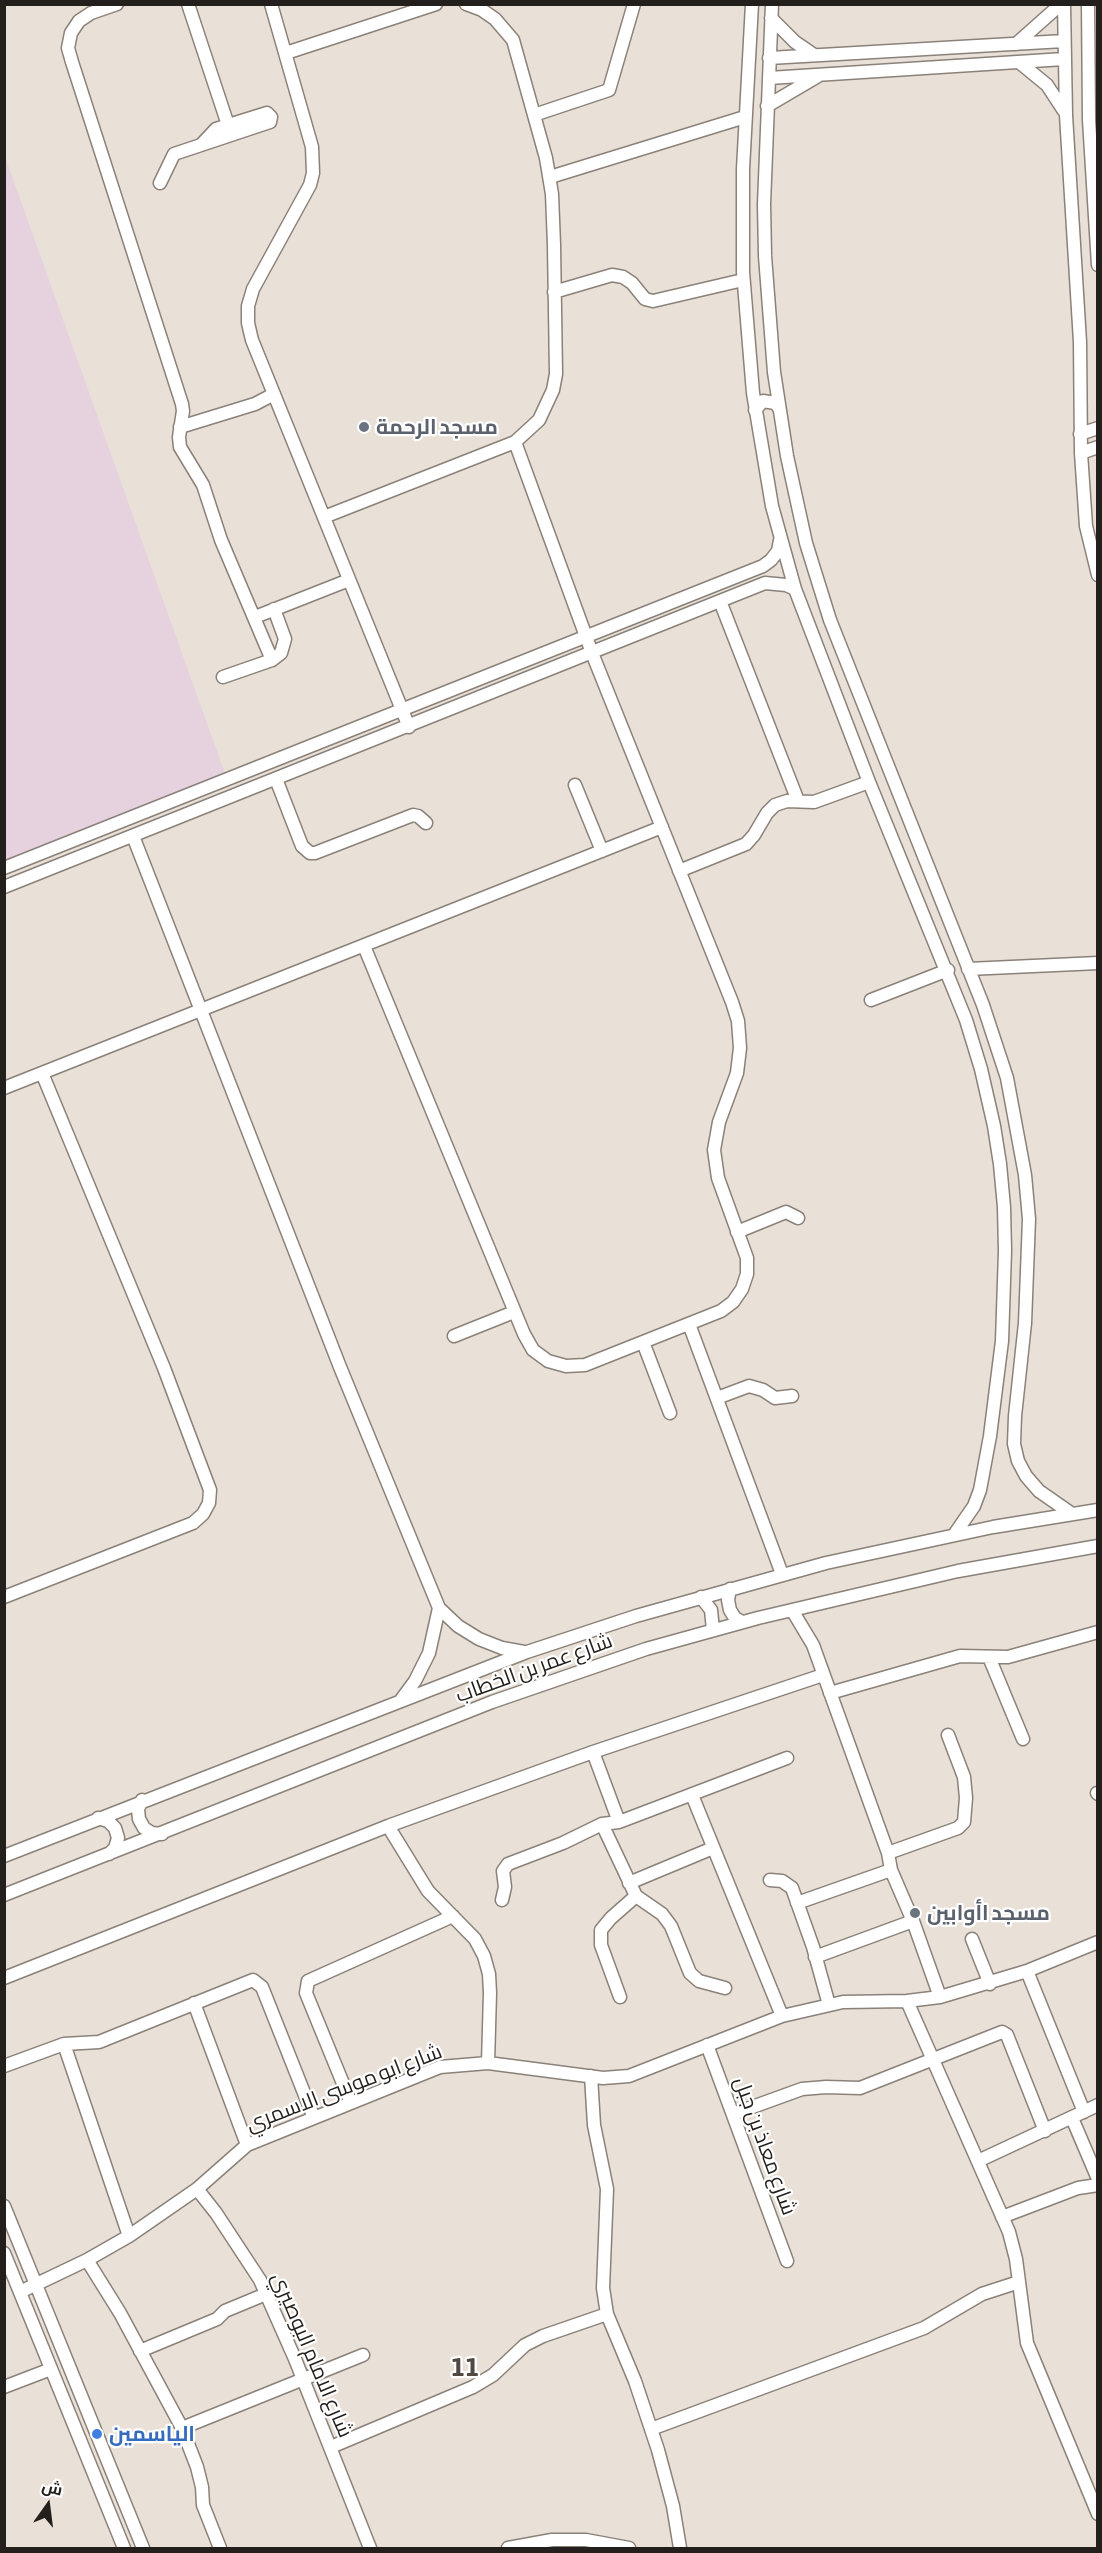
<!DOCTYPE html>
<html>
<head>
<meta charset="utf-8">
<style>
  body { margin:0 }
  #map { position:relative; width:1102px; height:2553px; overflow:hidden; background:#e9e0d7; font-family:"Asap Condensed",Cairo,sans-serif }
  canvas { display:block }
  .frame { position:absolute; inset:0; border:6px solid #221f1c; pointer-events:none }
  .north { position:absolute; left:18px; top:2475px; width:60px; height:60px; -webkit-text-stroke:4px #fff; paint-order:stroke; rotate:14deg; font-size:16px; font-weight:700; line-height:24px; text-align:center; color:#221f1c }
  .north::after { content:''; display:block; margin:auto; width:21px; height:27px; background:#221f1c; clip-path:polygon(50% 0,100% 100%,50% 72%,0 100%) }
</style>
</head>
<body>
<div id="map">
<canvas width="1102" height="2553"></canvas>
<div class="frame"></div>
<div class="north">ش</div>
</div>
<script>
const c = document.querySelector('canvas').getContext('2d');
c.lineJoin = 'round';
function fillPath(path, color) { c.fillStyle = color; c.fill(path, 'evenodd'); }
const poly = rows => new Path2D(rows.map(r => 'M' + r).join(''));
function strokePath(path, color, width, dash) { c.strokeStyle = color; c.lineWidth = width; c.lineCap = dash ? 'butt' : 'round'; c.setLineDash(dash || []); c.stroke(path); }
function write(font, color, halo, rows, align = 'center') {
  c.font = font + ' "Asap Condensed",Cairo,sans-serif'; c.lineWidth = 4.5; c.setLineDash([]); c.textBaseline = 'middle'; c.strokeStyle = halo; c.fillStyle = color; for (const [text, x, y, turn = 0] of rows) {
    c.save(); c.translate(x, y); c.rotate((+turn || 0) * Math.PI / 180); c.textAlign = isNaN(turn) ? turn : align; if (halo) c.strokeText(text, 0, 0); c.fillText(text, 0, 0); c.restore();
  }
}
fillPath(poly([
  [4,154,229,785,5,874,4,874]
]), '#e6d1df');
const minor = poly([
  [117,4,91,13,79,21,71,33,68,48,72,62,182,404,183,411,179,437,180,447,203,485,221,540,272,660],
  [188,4,228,125],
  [271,4,312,147,313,173,310,185,253,289,248,306,248,323,252,340,409,727],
  [752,4,743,169,743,272,753,393,772,506,795,589,869,782,966,1020,981,1069,994,1126,1000,1164,1004,1207,1005,1251,1002,1341,990,1436,980,1490,974,1506,954,1535],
  [772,4,764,204,765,256,774,372,787,456,806,543,830,620,983,1005,1007,1078,1025,1175,1029,1219,1025,1323,1015,1416,1014,1444,1018,1461,1026,1476,1039,1491,1072,1514],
  [1064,4,1066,115,1080,342,1081,453,1086,526,1098,575],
  [1088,4,1089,120,1098,265],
  [771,18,795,42,814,55],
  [1016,44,1061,4],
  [286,53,436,4],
  [769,58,1064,41],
  [1019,62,1047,85,1064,111],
  [769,78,1064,59],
  [767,106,818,76],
  [534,115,609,90,634,4],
  [550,177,745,117],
  [160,183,174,154,270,122,271,117,267,113,216,129,201,145],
  [554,292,612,275,623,277,632,283,645,299,653,301,743,280],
  [755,410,763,401,775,403,779,408],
  [180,427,255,404,274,394],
  [1080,434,1098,428],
  [1081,453,1098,447],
  [324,517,515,442,539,420,553,390,556,374,554,245,552,194,546,158,513,40,495,19,482,10,466,4],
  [720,601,798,801],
  [255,617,349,580],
  [223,677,272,660,281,653,285,639,274,609],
  [276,779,302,846,310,853,315,853,413,815,418,816,426,823],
  [575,785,602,851],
  [133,836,340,1367,439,1608,458,1626,479,1639,502,1648,524,1652],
  [4,868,763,566,771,560,778,551,780,540],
  [679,871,746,844,754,835,767,813,775,805,787,801,814,802,869,782],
  [4,887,765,583,786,585,795,589],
  [364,946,524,1334,533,1350,548,1361,566,1366,585,1365,721,1311,733,1302,742,1289,747,1274,747,1258,718,1178,714,1150,719,1122,737,1073,740,1048,738,1021,732,1002,592,653,515,442],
  [968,969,1098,963],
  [871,1000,948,970],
  [4,1088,662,827],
  [737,1232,786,1212,798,1218],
  [689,1324,782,1574],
  [454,1336,514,1312],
  [643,1342,670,1413],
  [717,1398,749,1386,763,1390,775,1398,792,1396],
  [730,1589,728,1600,730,1610,735,1618,742,1622],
  [4,1597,193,1523,203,1514,209,1503,210,1490,164,1368,42,1073],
  [701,1597,711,1610,713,1630],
  [792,1610,813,1645,888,1853,891,1870,913,1921,940,1997],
  [989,1657,1023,1739],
  [830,1693,960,1656,1008,1657,1098,1632],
  [401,1700,415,1681,429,1653,439,1608],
  [593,1752,619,1822],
  [1097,1793,1098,1794],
  [692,1795,782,2016],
  [142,1800,138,1809,139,1819,144,1828,152,1833,162,1834],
  [98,1818,108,1821,115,1828,118,1838,115,1848,109,1854],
  [602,1824,636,1896,662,1914,671,1926,690,1973,699,1981,725,1988],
  [388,1826,428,1891,475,1939,484,1956,489,1974,490,1993,488,2063],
  [888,1853,958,1828,964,1822,966,1798,964,1777,948,1735],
  [4,1856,527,1652,636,1616,826,1563,993,1527,1098,1510],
  [770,1880,782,1881,792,1888,813,1947,829,2005],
  [629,1883,713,1848],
  [4,1895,492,1702,646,1649,758,1618,958,1571,1098,1546],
  [502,1900,505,1887,503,1871,508,1864,563,1843,602,1824,619,1822,787,1758],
  [797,1903,891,1870],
  [972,1939,990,1984],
  [815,1957,913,1921],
  [1027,1971,1084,2112],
  [4,1978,388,1826,593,1752,823,1675],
  [620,1997,601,1945,601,1930,611,1918,636,1896],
  [907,2001,1009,2232,1016,2259,1027,2343,1098,2514],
  [194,2003,247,2145],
  [64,2044,129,2236],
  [707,2045,787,2261],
  [4,2066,64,2044,99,2042,253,1980,262,1987,314,2118],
  [591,2076,594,2125,607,2189,603,2288,607,2314,635,2381,658,2450,673,2506,680,2548],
  [351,2103,306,1993,308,1981,453,1916],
  [733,2114,802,2089,826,2087,860,2088,1002,2032,1007,2035,1045,2131],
  [1072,2118,1098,2179],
  [978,2161,1098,2105],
  [197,2189,216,2213,260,2280,295,2359,370,2548],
  [4,2206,143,2548],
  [1002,2217,1078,2188,1098,2185],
  [4,2253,124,2548],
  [87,2260,120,2313,182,2428,197,2467,202,2487,203,2505,220,2548],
  [20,2292,87,2260,129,2236,197,2189,247,2145,440,2067,488,2063,603,2078,629,2076,782,2016,843,2002,907,2001,940,1997,1027,1971,1098,1942],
  [140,2351,217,2319,225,2311,266,2294],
  [4,2387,51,2369],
  [182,2428,363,2355],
  [651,2429,924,2328,982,2294,1019,2282],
  [331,2447,473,2387,493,2375,525,2345,543,2336,607,2314],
  [508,2548,552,2540,586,2540,629,2548]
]);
strokePath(minor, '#8a8179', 15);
strokePath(minor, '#fff', 12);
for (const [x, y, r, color] of [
  [364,427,6,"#6b7280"],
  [915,1913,6,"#6b7280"],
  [97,2434,6,"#3f7fe0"]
]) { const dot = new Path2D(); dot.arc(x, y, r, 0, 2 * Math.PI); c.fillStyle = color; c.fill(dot); strokePath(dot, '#fff', 2); }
write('bold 21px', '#5b616d', '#fff', [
  ["مسجد الرحمة",376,427],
  ["مسجد اأوابين",927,1913]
], 'left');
write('21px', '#221f1c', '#fff', [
  ["شارع عمر بن الخطاب",534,1668,-20],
  ["شارع ابو موسى الاسمري",344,2088,-21],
  ["شارع معاذ بن جبل",765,2146,70],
  ["شارع الامام البوصيري",312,2355,67]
]);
write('bold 21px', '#366cbe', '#fff', [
  ["الياسمين",109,2434]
], 'left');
c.letterSpacing = '1.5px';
write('bold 27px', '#504841', '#fff', [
  ["11",466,2367]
]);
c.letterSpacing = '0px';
</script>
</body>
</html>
